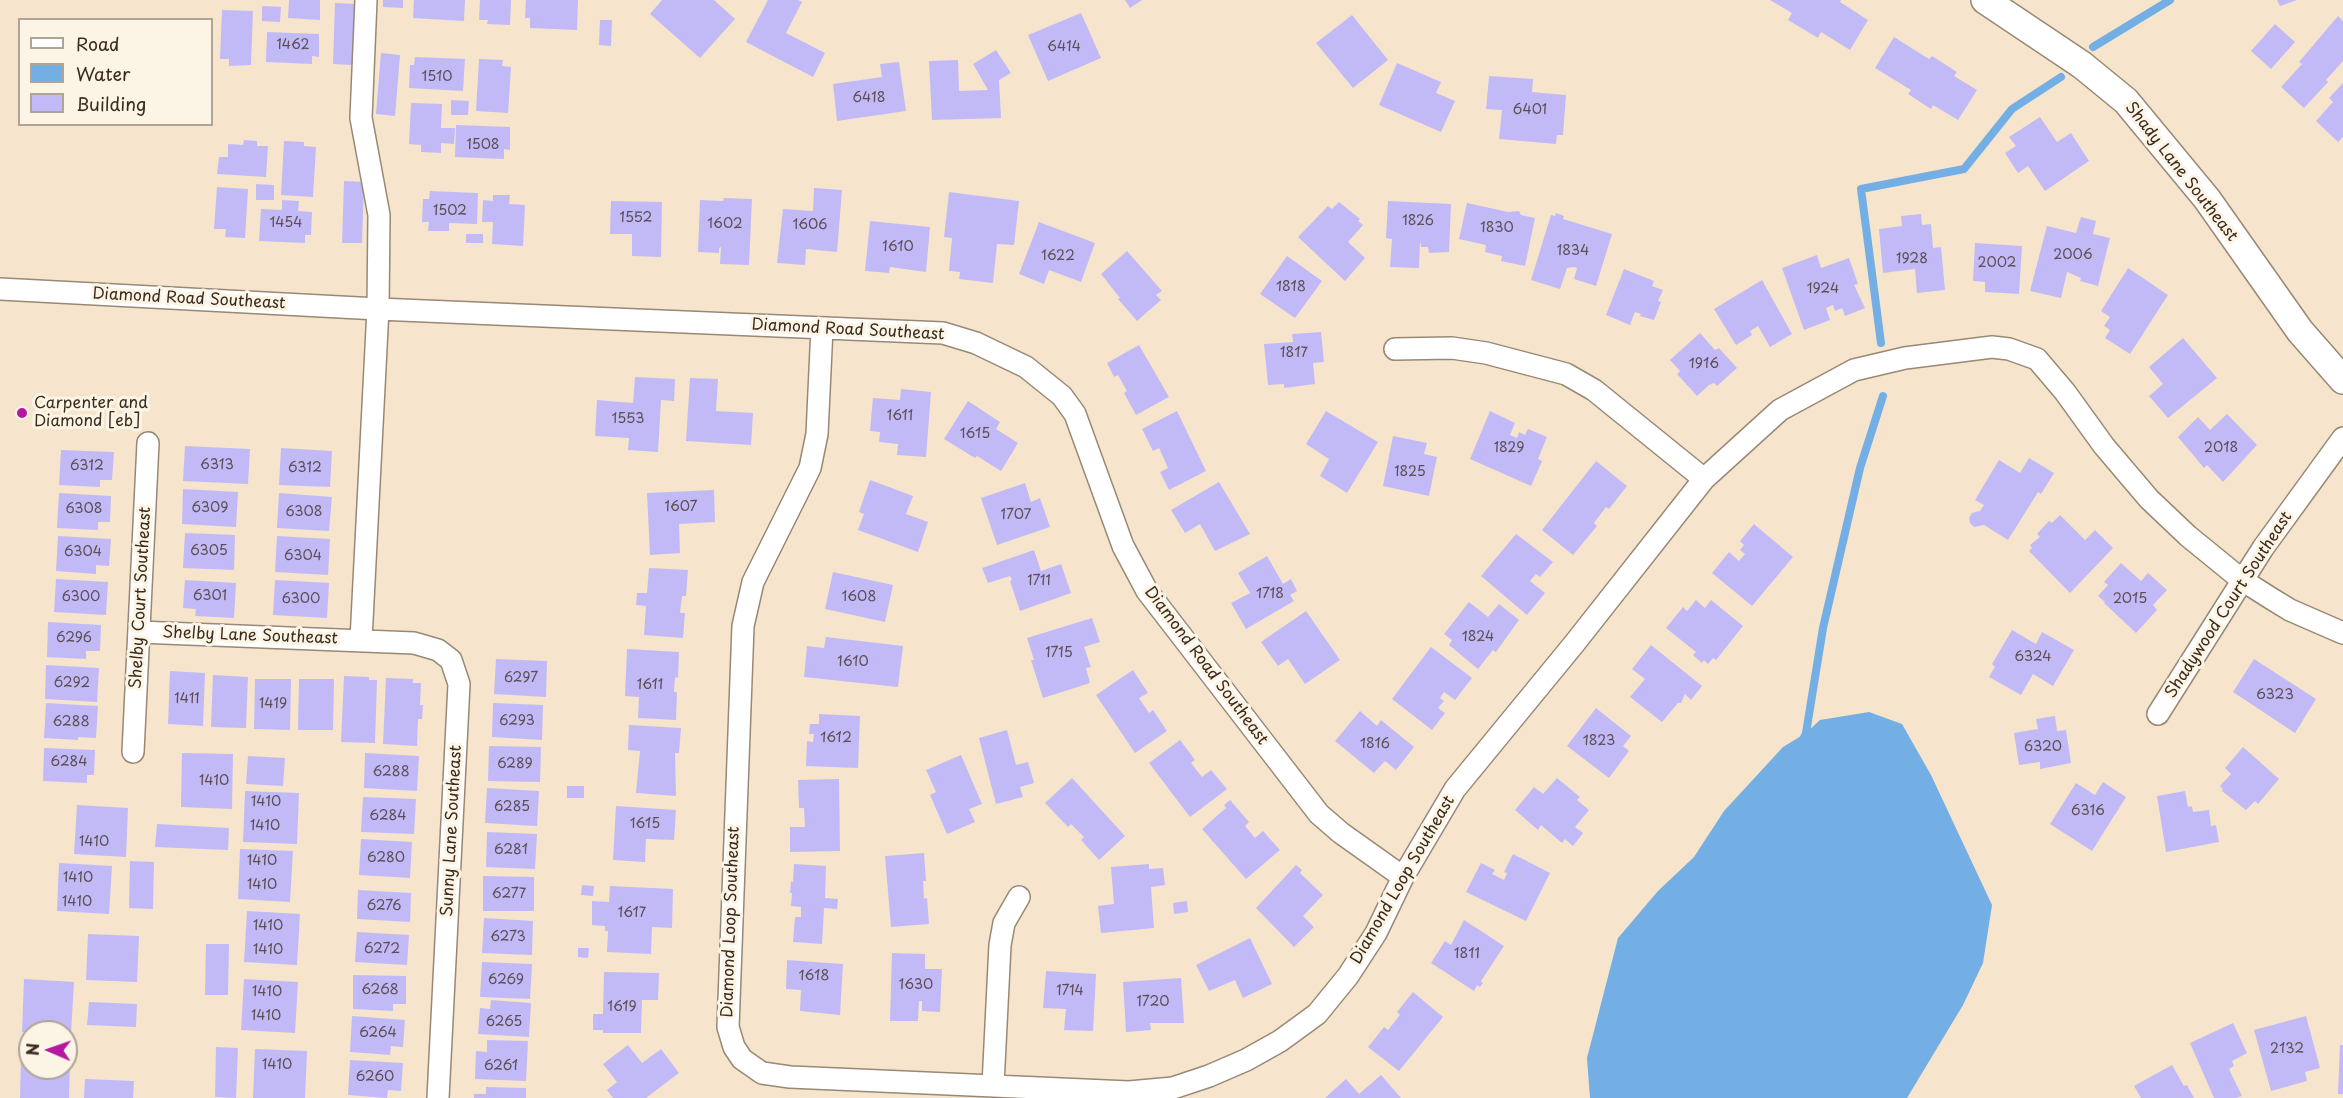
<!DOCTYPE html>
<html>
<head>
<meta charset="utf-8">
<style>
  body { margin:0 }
  #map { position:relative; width:2343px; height:1098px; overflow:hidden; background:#f6e5cc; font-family:"Playpen Sans",sans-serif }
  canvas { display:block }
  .legend { position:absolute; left:18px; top:18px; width:195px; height:108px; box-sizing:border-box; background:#fcf5e5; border:2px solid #afa495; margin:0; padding:8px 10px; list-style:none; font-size:18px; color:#3b2a1e }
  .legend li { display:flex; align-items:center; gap:12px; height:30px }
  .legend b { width:30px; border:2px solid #afa495 }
  .north { position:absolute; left:18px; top:1020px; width:60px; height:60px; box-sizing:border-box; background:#fcf5e5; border:2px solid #afa495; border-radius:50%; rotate:272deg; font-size:16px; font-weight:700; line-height:24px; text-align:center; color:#3b2a1e }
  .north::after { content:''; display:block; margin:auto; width:21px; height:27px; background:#b5179e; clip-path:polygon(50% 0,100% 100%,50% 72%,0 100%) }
</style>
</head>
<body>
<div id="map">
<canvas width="2343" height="1098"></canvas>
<ul class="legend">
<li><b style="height:8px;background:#fff"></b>Road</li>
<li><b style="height:16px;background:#73aee4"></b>Water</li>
<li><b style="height:16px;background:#c2baf7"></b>Building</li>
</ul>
<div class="north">N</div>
</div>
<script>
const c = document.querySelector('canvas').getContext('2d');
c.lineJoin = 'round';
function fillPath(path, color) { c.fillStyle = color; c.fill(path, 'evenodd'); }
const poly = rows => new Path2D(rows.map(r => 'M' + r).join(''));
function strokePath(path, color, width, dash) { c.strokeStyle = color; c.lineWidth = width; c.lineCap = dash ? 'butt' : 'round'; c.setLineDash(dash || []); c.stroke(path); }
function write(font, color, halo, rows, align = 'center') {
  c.font = font + ' "Playpen Sans",sans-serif'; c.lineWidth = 6; c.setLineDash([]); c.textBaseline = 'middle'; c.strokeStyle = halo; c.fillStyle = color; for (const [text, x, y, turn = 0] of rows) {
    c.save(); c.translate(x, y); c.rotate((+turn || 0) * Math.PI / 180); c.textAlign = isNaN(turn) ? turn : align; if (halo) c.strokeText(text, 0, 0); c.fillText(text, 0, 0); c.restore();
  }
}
fillPath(poly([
  [1869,712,1902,724,1931,775,1992,905,1983,963,1963,1005,1907,1098,1590,1098,1587,1058,1618,938,1658,891,1694,857,1724,811,1783,747,1806,733,1820,720]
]), '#73aee4');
strokePath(poly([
  [2093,47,2170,0],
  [1881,343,1861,189,1964,169,2012,109,2061,77],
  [1802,742,1806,733,1823,628,1860,468,1883,396]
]), '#73aee4', 8);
fillPath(poly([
  [289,0,320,0,320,20,288,18],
  [383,0,403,0,403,8,383,7],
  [414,0,465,0,464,21,413,18],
  [480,0,511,0,510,25,487,24,488,20,479,20],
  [526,0,578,0,577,30,530,28,530,18,525,18],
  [662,0,714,0,735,19,700,58,650,14],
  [768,0,798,0,802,2,786,33,825,53,813,77,746,42],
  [1125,0,1142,0,1130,8],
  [1770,0,1841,0,1840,2,1868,20,1850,50,1821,32,1818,38,1788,20,1792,13],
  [2277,0,2297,0,2280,6],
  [335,3,355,4,352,65,333,64],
  [262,6,281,7,280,22,262,21],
  [222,10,253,11,251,65,229,66,229,59,220,59],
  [1081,13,1101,58,1048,81,1028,35],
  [1352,15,1388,60,1353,88,1316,43],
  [2338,16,2343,21,2343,61,2326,80,2328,82,2304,108,2281,87,2302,64,2299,62],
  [600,20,612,20,611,46,599,45],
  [2275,24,2295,42,2271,69,2251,51],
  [267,32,319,34,319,57,312,56,312,64,266,62],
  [1894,37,1929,59,1932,56,1957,72,1954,76,1977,90,1958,120,1933,105,1931,109,1908,94,1911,90,1875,68],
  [996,50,1011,73,999,80,1001,118,932,120,929,61,958,60,959,91,988,90,973,64],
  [381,53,400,55,395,116,376,114],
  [415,57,465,59,463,91,409,88,410,65,414,65],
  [479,59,503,60,502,66,511,67,508,113,476,111],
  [899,62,906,111,837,121,833,84,882,77,880,64],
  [1397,63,1441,82,1436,93,1455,101,1441,132,1379,105],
  [1489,76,1533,79,1532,92,1566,95,1563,135,1557,135,1556,144,1499,139,1502,110,1486,109],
  [2343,83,2343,137,2338,142,2316,121,2333,102,2329,98],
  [451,100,469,101,468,115,451,115],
  [411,103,442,104,441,128,455,128,454,144,441,143,441,153,421,152,421,145,409,144],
  [2040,117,2057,142,2071,133,2089,161,2045,191,2028,166,2018,173,2005,153,2016,146,2009,137],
  [456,125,510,127,510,150,504,149,504,159,455,157],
  [244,140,257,141,257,146,268,146,266,177,217,174,219,157,228,157,228,144,243,145],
  [284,141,304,142,304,146,316,147,313,197,281,195],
  [344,181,364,182,362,243,342,243],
  [256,184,274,185,274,200,256,200],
  [217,187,248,189,245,238,225,237,226,229,214,229],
  [814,188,842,190,837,252,806,249,805,265,777,263,783,209,813,211],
  [430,191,478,193,477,224,449,223,449,231,428,231,429,222,422,222,423,199,429,199],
  [949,192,1019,201,1014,245,997,244,993,283,959,279,960,272,949,271,952,238,944,237],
  [493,195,510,195,509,204,525,205,523,246,492,244,493,222,482,222,483,200,493,201],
  [724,198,752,199,749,265,720,264,721,247,719,248,719,253,698,252,700,200,723,201],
  [282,200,299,201,298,211,312,212,311,235,305,235,305,243,259,241,261,209,282,210],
  [611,201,662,202,661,257,632,256,632,234,610,234],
  [1388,201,1451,204,1449,252,1429,253,1428,247,1421,247,1420,241,1419,268,1390,267,1392,239,1386,238],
  [1339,202,1360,219,1358,221,1363,225,1348,242,1365,258,1345,281,1298,237,1328,206,1332,209],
  [1467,203,1508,212,1519,211,1521,215,1535,218,1525,266,1501,261,1502,256,1485,252,1486,245,1459,239],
  [1556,213,1564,216,1563,219,1612,234,1596,286,1574,279,1577,268,1574,267,1567,268,1560,289,1531,280,1551,215,1555,216],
  [1921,214,1922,225,1931,224,1933,248,1941,247,1945,290,1917,293,1915,269,1883,273,1879,229,1902,226,1901,216],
  [2081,217,2096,221,2093,234,2110,238,2098,286,2080,281,2081,278,2067,272,2061,298,2030,291,2047,226,2076,233],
  [870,221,930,227,926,272,890,267,889,273,865,271],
  [1039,222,1095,243,1081,282,1049,270,1044,284,1019,274],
  [466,234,483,234,483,243,466,243],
  [1975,243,2022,246,2019,294,1985,292,1985,282,1973,281],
  [1127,251,1162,291,1156,295,1161,300,1137,321,1118,299,1120,298,1101,274],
  [1817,255,1821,268,1849,258,1858,284,1854,285,1865,308,1845,316,1842,308,1835,311,1833,305,1826,308,1830,320,1804,330,1782,268],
  [1287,256,1322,281,1295,318,1260,294],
  [2128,268,2168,295,2130,354,2105,338,2110,330,2104,326,2110,317,2101,311],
  [1624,269,1654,281,1652,286,1663,290,1658,301,1661,302,1654,320,1640,316,1641,314,1635,312,1630,325,1606,315],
  [1762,280,1792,334,1770,347,1758,326,1750,331,1752,335,1736,345,1714,309],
  [1321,332,1324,362,1313,363,1315,384,1284,388,1284,384,1268,385,1264,344,1293,342,1292,334],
  [1700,333,1715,350,1719,348,1737,368,1717,386,1714,383,1709,385,1697,396,1677,374,1680,371,1670,360],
  [2183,338,2217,378,2168,418,2149,396,2163,384,2149,367],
  [1139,345,1169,397,1136,415,1124,393,1127,391,1118,375,1114,377,1107,363],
  [635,377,675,379,674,401,661,400,658,452,628,450,629,438,595,436,597,400,633,403],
  [690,378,718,379,716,411,753,413,751,445,686,441],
  [901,389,931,392,926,457,897,455,898,444,879,442,880,432,870,431,873,398,900,400],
  [968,401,1000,422,996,429,1018,443,1001,471,977,456,975,458,944,439],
  [1177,411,1206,471,1169,490,1160,472,1168,468,1159,448,1153,451,1142,429],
  [1326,411,1378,442,1347,493,1320,476,1329,459,1306,444],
  [1490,411,1515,423,1510,435,1517,438,1519,432,1525,435,1528,429,1547,437,1538,459,1542,461,1531,486,1470,459],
  [2227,414,2257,445,2223,482,2207,465,2204,468,2178,437,2198,417,2210,430],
  [1393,436,1427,443,1424,454,1437,457,1429,496,1383,486],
  [185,446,250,449,248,484,183,481],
  [281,448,332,451,330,487,279,485],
  [61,450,114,452,112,480,100,480,100,487,59,485],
  [2029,458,2054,473,2041,494,2038,492,2008,540,1984,525,1974,527,1970,523,1969,518,1972,513,1980,511,1984,505,1975,500,1999,460,2020,473],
  [1596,461,1627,486,1609,509,1606,507,1594,523,1597,526,1573,555,1542,530],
  [870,480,913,496,906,514,928,522,918,552,858,530,864,514,859,512],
  [1219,482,1250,534,1215,551,1200,524,1185,533,1171,510],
  [1025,483,1031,502,1040,498,1050,527,997,545,981,498],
  [183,489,238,492,236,527,182,524],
  [714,490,715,522,679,524,680,553,650,555,647,493],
  [59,493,111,496,110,522,98,522,98,530,57,528],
  [279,493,332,497,329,531,277,528],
  [2060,515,2085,540,2095,530,2113,548,2070,593,2029,551,2032,548,2030,545,2040,537,2037,534,2049,521,2052,523],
  [1754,524,1793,557,1752,606,1712,573,1729,552,1739,561,1745,554,1740,550,1744,545,1740,541],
  [185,533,235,535,234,570,183,568],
  [1516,534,1553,562,1540,577,1536,574,1530,581,1545,593,1527,615,1481,576],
  [58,536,111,539,109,566,96,565,96,574,56,571],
  [277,536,330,539,328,575,275,572],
  [1034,550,1041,571,1061,564,1071,593,1020,611,1010,581,1012,580,1010,576,988,583,982,568],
  [1267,556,1283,584,1291,579,1297,591,1290,595,1294,601,1246,629,1231,603,1250,593,1238,573],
  [2121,563,2141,581,2148,573,2167,590,2153,605,2157,610,2136,633,2104,603,2105,602,2098,596,2108,585,2104,582],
  [649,568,688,570,686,596,682,596,680,613,685,613,683,638,644,635,646,606,636,605,637,593,647,593],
  [833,572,893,585,885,622,825,609],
  [56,579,108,582,106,615,54,612],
  [185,580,236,583,234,618,195,616,196,609,183,608],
  [275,580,329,583,327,618,273,615],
  [1696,600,1705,608,1711,600,1743,626,1716,660,1713,658,1708,664,1704,660,1702,663,1693,655,1696,652,1666,628,1683,607,1687,611],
  [1469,602,1488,617,1499,604,1519,620,1496,652,1493,650,1478,669,1449,645,1452,640,1444,634],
  [1306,611,1340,660,1305,684,1288,659,1278,666,1261,642],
  [1092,618,1100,642,1084,647,1091,667,1086,668,1090,683,1043,698,1031,660,1034,660,1027,638],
  [48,622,101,625,100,651,86,651,86,659,47,657],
  [2012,630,2036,644,2042,632,2074,650,2053,686,2033,674,2021,695,1989,677,1995,667,1992,664],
  [826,637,903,646,898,687,804,677,807,646,824,648],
  [1651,645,1702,686,1691,700,1685,694,1681,703,1678,703,1662,722,1630,697,1645,679,1632,669],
  [1431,647,1472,678,1455,700,1444,692,1440,698,1444,701,1438,708,1445,713,1432,730,1392,699],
  [627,649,679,652,678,678,675,677,674,692,677,692,676,720,638,718,639,697,625,696],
  [496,659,547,661,546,697,494,694],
  [2254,659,2316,699,2295,733,2233,692],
  [46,665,99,668,97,702,45,699],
  [1133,670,1148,693,1139,698,1149,713,1153,710,1167,731,1135,753,1096,695],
  [170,671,205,673,203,726,168,724],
  [213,675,248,677,246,728,211,727],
  [344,676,369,677,369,680,377,680,375,743,341,742],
  [386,678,413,679,413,683,421,683,420,705,423,705,422,719,418,719,417,746,383,744],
  [255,679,291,679,290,730,254,729],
  [299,679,334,679,333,730,298,730],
  [46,703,98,706,96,738,78,737,78,740,44,738],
  [493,703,543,705,542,740,492,737],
  [1596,708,1631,736,1623,746,1629,751,1609,778,1567,746],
  [1360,711,1377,726,1381,720,1414,747,1396,770,1385,761,1374,773,1335,741],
  [819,714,860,716,858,768,806,766,807,741,813,742,814,734,809,734,810,724,819,724],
  [2055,716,2057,731,2066,730,2071,763,2040,769,2040,762,2019,765,2014,733,2038,729,2036,719],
  [629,725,681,728,679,753,675,753,676,796,636,793,640,751,628,750],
  [1007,730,1016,765,1028,762,1034,783,1020,787,1023,797,996,804,979,738],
  [1180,740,1195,760,1191,763,1202,777,1211,770,1227,789,1190,817,1149,763],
  [489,746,541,747,540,782,488,781],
  [2243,747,2279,779,2258,804,2255,801,2246,810,2222,791,2223,789,2220,786,2231,774,2225,768],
  [44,748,95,750,94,775,87,775,87,783,43,781],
  [182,753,233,754,232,809,181,807],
  [365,753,419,756,417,791,364,788],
  [961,755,982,804,969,809,975,822,947,834,930,795,936,792,926,770],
  [248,756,285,758,283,786,246,784],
  [1072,778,1125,836,1099,860,1081,840,1084,837,1071,824,1068,827,1045,803],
  [1557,778,1580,797,1577,800,1589,810,1575,827,1583,833,1573,846,1565,839,1562,843,1541,825,1538,830,1515,810,1534,787,1543,794],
  [839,779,840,851,790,852,790,827,805,827,804,808,799,808,798,780],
  [2103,782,2126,797,2092,851,2050,824,2076,783,2095,795],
  [567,786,584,786,584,798,567,798],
  [487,788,539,791,537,826,485,823],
  [245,791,299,793,297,844,243,842],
  [2185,791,2188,807,2192,806,2193,812,2209,810,2211,826,2216,825,2219,842,2166,852,2157,796],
  [363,797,416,799,414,834,361,832],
  [1230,800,1249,822,1245,826,1255,838,1263,831,1280,850,1246,879,1202,829,1226,808,1224,805],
  [77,805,128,808,126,857,74,854],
  [616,806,676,810,674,840,646,839,645,862,613,860],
  [157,824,229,828,228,850,155,847],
  [487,832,537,834,535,869,486,867],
  [361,839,412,842,410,878,359,875],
  [240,849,293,851,290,902,238,899],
  [924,853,926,881,923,881,924,899,927,898,929,924,891,927,885,856],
  [1513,854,1550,873,1526,921,1466,892,1481,863,1495,870,1492,874,1504,880,1507,873,1504,872],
  [130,861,154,862,153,909,129,908],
  [59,863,112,866,109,914,57,911],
  [794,864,826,866,825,898,838,899,837,909,824,908,822,944,793,942,795,917,801,917,801,907,791,906,792,893,790,893,791,881,793,882],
  [1149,864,1149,869,1163,868,1165,885,1151,887,1154,928,1101,933,1098,906,1114,904,1111,867],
  [1296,865,1302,870,1300,873,1323,895,1303,916,1314,927,1294,947,1256,908],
  [483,876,534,877,534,911,483,911],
  [582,885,594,886,593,896,581,895],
  [610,886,673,889,672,928,652,927,651,954,607,952,608,931,605,931,605,926,592,925,592,901,609,902],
  [358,890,411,893,410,922,357,919],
  [1187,901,1188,912,1174,914,1173,903],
  [247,911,300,914,297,965,244,962],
  [484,918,533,921,532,955,482,953],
  [1464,920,1504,946,1481,981,1483,983,1480,987,1477,985,1474,991,1431,963,1445,941,1451,945],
  [357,932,409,935,407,965,355,962],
  [88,934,139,936,137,982,86,980],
  [1250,938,1272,984,1243,998,1235,980,1209,991,1196,965],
  [206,944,229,944,228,995,205,995],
  [578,948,589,948,588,958,578,957],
  [892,953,925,954,925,969,942,969,940,1012,922,1011,922,1001,919,1001,918,1021,890,1021],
  [787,960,843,964,840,1015,800,1011,801,990,786,989],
  [482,962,532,964,530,999,480,997],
  [1046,971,1096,974,1093,1031,1064,1030,1066,1009,1043,1008],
  [604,972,659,973,658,1000,642,1000,641,1033,603,1033,603,1030,593,1030,593,1014,603,1014],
  [353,975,406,976,406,1004,393,1004,393,1011,353,1009],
  [1181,978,1184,1023,1150,1023,1151,1030,1126,1032,1123,982],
  [24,979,74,982,71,1034,66,1034,66,1032,22,1032],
  [244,979,298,982,295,1033,241,1030],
  [1413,992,1443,1017,1399,1071,1368,1047,1384,1027,1388,1030,1400,1015,1397,1012],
  [491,1000,531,1003,529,1037,478,1034,480,1008,490,1009],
  [89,1002,137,1004,136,1027,87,1025],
  [352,1016,405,1020,403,1047,391,1046,390,1055,350,1052],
  [2306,1016,2320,1068,2305,1072,2307,1081,2271,1091,2254,1030],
  [2233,1023,2247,1053,2232,1061,2234,1066,2229,1069,2242,1096,2236,1098,2214,1098,2190,1043],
  [487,1040,528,1041,526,1081,475,1079,476,1051,487,1052],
  [628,1045,642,1063,661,1049,679,1073,646,1098,613,1098,607,1090,617,1082,603,1064],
  [2340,1045,2343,1045,2343,1094,2338,1094],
  [216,1047,238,1048,236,1098,215,1097],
  [255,1049,307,1051,305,1098,253,1098],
  [21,1059,30,1060,30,1068,66,1068,66,1061,70,1061,69,1098,20,1098],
  [350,1060,403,1063,401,1091,388,1090,387,1098,348,1095],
  [2172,1065,2184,1086,2187,1085,2194,1098,2141,1098,2134,1086],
  [1381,1075,1401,1098,1325,1098,1346,1079,1359,1094],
  [85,1079,134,1081,133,1098,84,1098],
  [486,1087,526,1088,526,1098,474,1098,474,1094,486,1094]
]), '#c2baf7');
const minor = poly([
  [0,289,378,309,943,333,976,343,1026,367,1062,396,1075,414,1123,546,1147,591,1319,814,1341,833,1403,877],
  [822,328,817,434,810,468,753,582,743,626,728,1027,734,1047,742,1059,762,1073,790,1077,1129,1092,1173,1088,1209,1076,1246,1060,1280,1041,1317,1014,1348,976,1376,933,1403,877,1455,789,1574,644,1704,479,1780,410,1854,370,1905,358,1992,347,2009,349,2037,359,2065,392,2104,446,2149,499,2188,536,2242,580,2272,599,2290,610,2343,633],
  [1395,349,1452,348,1486,353,1566,374,1594,390,1704,479],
  [139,632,414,643,438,650,451,660,459,684,438,1098],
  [361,640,378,309,379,215,361,118,366,0],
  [2158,714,2263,548,2343,438],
  [133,752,148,443],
  [993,1085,1000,945,1004,923,1019,897]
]);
const tertiary = poly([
  [1985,0,2082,65,2126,101,2207,199,2300,331,2343,380]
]);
strokePath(minor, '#988875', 24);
strokePath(tertiary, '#988875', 30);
strokePath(minor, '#fff', 21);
strokePath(tertiary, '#fff', 27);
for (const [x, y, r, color] of [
  [22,413,6,"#b5179e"]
]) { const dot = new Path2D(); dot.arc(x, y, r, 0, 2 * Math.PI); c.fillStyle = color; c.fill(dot); strokePath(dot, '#fcf5e5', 2); }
write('14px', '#5d4e54', null, [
  ["1462",293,45],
  ["6414",1064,47],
  ["1510",437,77],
  ["6418",869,98],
  ["6401",1530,110],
  ["1508",483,145],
  ["1502",450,211],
  ["1552",636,218],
  ["1826",1418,221],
  ["1454",286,223],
  ["1602",725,224],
  ["1606",810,225],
  ["1830",1497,228],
  ["1610",898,247],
  ["1834",1573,251],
  ["2006",2073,255],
  ["1622",1058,256],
  ["1928",1912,259],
  ["2002",1997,263],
  ["1818",1291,287],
  ["1924",1823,289],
  ["1817",1294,353],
  ["1916",1704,364],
  ["1611",900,416],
  ["1553",628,419],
  ["1615",975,434],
  ["1829",1509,448],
  ["2018",2221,448],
  ["6313",217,465],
  ["6312",87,466],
  ["6312",305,468],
  ["1825",1410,472],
  ["1607",681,507],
  ["6309",210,508],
  ["6308",84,509],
  ["6308",304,512],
  ["1707",1016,515],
  ["6305",209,551],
  ["6304",83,552],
  ["6304",303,556],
  ["1711",1039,581],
  ["1718",1270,594],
  ["6301",210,596],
  ["6300",81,597],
  ["1608",859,597],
  ["6300",301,599],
  ["2015",2130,599],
  ["1824",1478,637],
  ["6296",74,638],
  ["1715",1059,653],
  ["6324",2033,657],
  ["1610",853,662],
  ["6297",521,678],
  ["6292",72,683],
  ["1611",650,685],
  ["6323",2275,695],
  ["1411",187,699],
  ["1419",273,704],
  ["6293",517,721],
  ["6288",71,722],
  ["1612",836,738],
  ["1823",1599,741],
  ["1816",1375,744],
  ["6320",2043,747],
  ["6284",69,762],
  ["6289",515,764],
  ["6288",391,772],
  ["1410",214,781],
  ["1410",266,802],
  ["6285",512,807],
  ["6316",2088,811],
  ["6284",388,816],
  ["1615",645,824],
  ["1410",265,826],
  ["1410",94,842],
  ["6281",511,850],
  ["6280",386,858],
  ["1410",262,861],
  ["1410",78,878],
  ["1410",262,885],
  ["6277",509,894],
  ["1410",77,902],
  ["6276",384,906],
  ["1617",632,913],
  ["1410",268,926],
  ["6273",508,937],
  ["6272",382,949],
  ["1410",268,950],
  ["1811",1467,954],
  ["1618",814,976],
  ["6269",506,980],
  ["1630",916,985],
  ["6268",380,990],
  ["1714",1070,991],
  ["1410",267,992],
  ["1720",1153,1002],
  ["1619",622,1007],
  ["1410",266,1016],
  ["6265",504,1022],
  ["6264",378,1033],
  ["2132",2287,1049],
  ["1410",277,1065],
  ["6261",501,1066],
  ["6260",375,1077]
]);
write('16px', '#3b2a1e', '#fcf5e5', [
  ["Shady Lane Southeast",2181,172,52],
  ["Diamond Road Southeast",189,299,3],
  ["Diamond Road Southeast",848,330,3],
  ["Shelby Court Southeast",141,598,-87],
  ["Shadywood Court Southeast",2229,605,-57],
  ["Shelby Lane Southeast",250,636,2],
  ["Diamond Road Southeast",1206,666,53],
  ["Sunny Lane Southeast",452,831,-87],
  ["Diamond Loop Southeast",1403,880,-60],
  ["Diamond Loop Southeast",731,922,-88]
]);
write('16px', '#3b2a1e', '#fcf5e5', [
  ["Carpenter and",34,404],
  ["Diamond [eb]",34,422]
], 'left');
</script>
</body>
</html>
